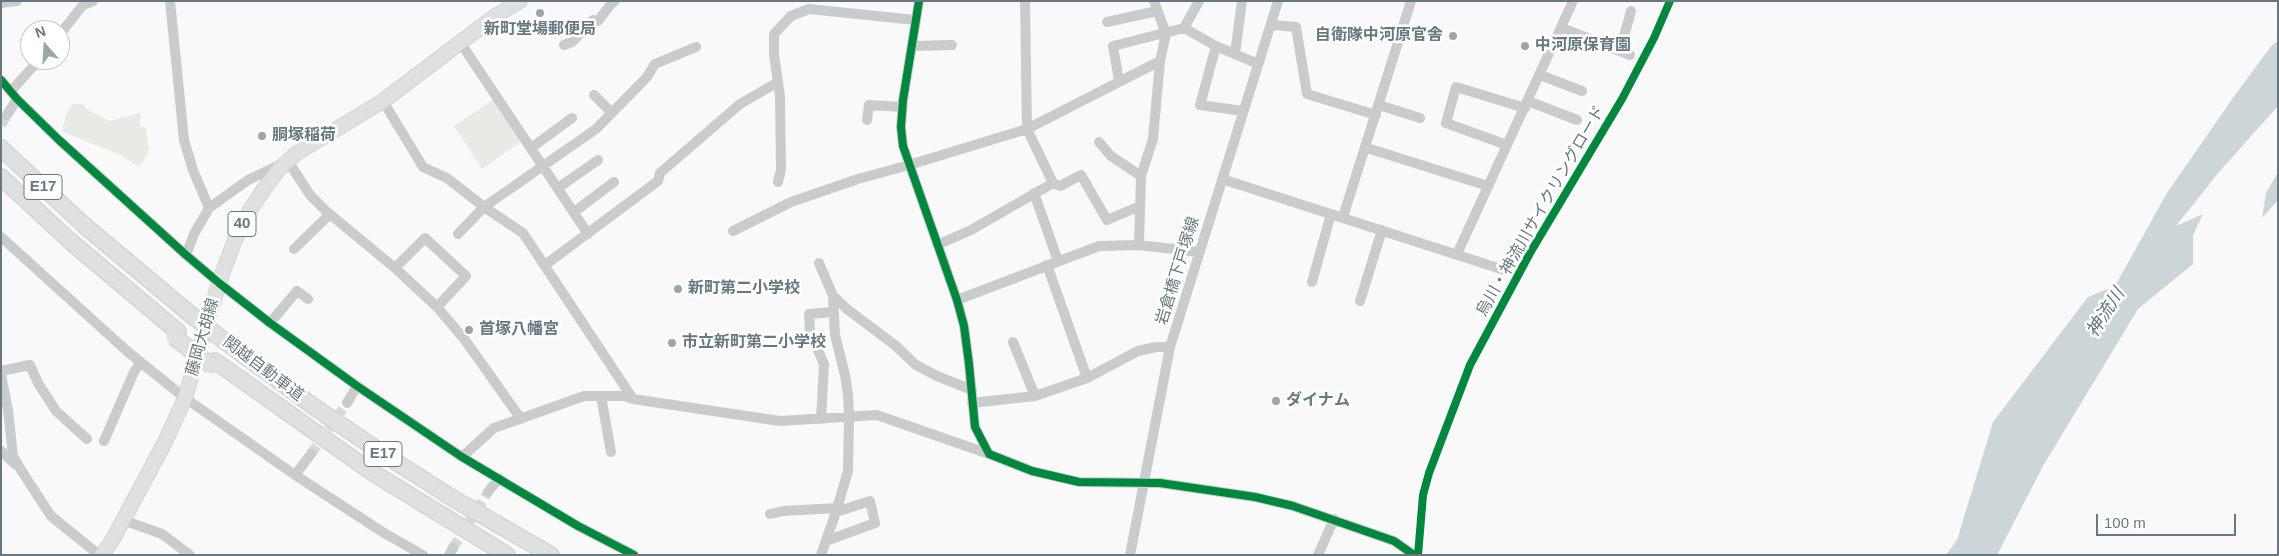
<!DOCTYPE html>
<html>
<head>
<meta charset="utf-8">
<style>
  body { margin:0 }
  #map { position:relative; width:2279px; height:556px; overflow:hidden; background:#f9f9f9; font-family:Helvetica,sans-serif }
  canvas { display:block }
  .frame { position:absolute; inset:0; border:2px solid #667981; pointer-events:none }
  .north { position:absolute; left:20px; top:20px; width:50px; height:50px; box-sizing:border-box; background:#fff; border:1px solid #c2c9cd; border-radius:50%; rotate:341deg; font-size:14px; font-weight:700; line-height:20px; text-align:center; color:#667981 }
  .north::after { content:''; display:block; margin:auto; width:18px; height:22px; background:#99a6ab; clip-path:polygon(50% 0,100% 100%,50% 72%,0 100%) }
  .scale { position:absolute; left:2096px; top:514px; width:140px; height:22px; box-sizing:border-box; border:2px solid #667981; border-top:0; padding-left:6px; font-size:15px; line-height:18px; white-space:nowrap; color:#667981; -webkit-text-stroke:4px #fff; paint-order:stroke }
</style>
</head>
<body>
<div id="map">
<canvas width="2279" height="556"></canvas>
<div class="frame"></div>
<div class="north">N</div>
<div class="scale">100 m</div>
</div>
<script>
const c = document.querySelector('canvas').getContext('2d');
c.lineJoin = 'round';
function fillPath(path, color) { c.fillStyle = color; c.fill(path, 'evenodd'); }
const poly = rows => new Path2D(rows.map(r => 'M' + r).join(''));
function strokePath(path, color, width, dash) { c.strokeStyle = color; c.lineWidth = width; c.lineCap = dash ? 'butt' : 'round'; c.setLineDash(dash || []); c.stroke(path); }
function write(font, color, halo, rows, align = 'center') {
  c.font = font + ' Helvetica,"Noto Sans JP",sans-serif'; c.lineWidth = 5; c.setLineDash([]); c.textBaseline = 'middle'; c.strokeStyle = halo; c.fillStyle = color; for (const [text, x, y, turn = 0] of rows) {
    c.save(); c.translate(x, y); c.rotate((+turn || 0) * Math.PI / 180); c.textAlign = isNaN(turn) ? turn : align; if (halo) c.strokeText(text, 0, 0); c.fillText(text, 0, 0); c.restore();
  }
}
fillPath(poly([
  [494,99,522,141,482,169,454,126],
  [73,104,83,104,87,109,109,121,141,113,140,127,145,127,149,148,148,154,139,167,121,155,65,133,62,131,67,112]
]), '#e8eae6');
fillPath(poly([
  [2278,41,2278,106,2219,172,2176,226,2203,214,2193,235,2193,264,2138,309,2043,466,1997,555,1946,555,1957,540,1993,422,2088,297,2115,286,2167,193,2235,95,2272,45],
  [2278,172,2278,200,2262,218,2266,193]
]), '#ccd5d7');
strokePath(poly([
  [1,125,7,115],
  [311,454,347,403],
  [453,548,488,492]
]), '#d4d9db', 10, [10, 5]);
const major = poly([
  [102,555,113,539,164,444,185,398,219,283,234,242,250,210,264,189,279,169,297,153,383,101,494,17,520,1]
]);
const highway = poly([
  [1,148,85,226,190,314],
  [1,177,70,241,178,332],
  [223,340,313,406,385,455,454,499,551,555],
  [215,361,370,471,507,555]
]);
strokePath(major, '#d4d5d6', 16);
strokePath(highway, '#d4d5d5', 18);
strokePath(poly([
  [170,1,184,140,193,170,209,208,248,180,288,161,310,195,326,211,395,268,437,307,465,340,521,419],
  [919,1,903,100,901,127,903,146,957,300,964,326,969,364,975,427,989,454,1032,471,1079,482,1160,483,1255,497,1293,506,1394,541,1414,555],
  [1025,1,1027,129,1053,183,1060,186,1081,175,1107,220,1140,206],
  [1199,1,1184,28,1216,46,1258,64],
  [1,3,17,1],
  [598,21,611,4,615,1],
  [1107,22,1157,11],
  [1271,25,1296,27,1307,94,1376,115],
  [1562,28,1630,55],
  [60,34,83,5,93,1],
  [460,42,588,234],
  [564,45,572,42,593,20],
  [912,46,952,45],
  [1216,46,1200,105,1243,111],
  [1620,51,1631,11],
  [1235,54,1242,1],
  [1540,75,1582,91],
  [1,80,17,99,59,140,186,255,219,283,270,323,357,386,462,457,578,526,634,555],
  [1119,81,1113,46,1184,28],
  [11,91,39,60],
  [594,95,612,113],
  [383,101,423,167,447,178,484,207,523,233,633,399],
  [1528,101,1577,120],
  [1379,105,1420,118],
  [7,115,17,99],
  [867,120,869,105,903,107],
  [1099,142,1111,156,1141,176],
  [1507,145,1446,123,1456,87,1525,108],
  [531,148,572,118],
  [1367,148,1488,186],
  [1222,179,1504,270],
  [778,182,781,170,780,96,774,55,774,34,791,16,809,9,915,20],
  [558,188,598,160],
  [1034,193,1058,261],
  [574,212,614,182],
  [1343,217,1411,1],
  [733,231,791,202,858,179,909,165,1027,129,1160,61],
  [458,234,484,207,596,129,647,77,655,64,696,47],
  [1,237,128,352,185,398,295,475,384,533,423,555],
  [937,245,971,230,1053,183],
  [1139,245,1141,176,1153,139,1160,61,1166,34,1154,1],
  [294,249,330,214],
  [1457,254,1573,1],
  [186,255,194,234,209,208],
  [819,263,833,296,847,309,896,346,916,365,937,376,972,390],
  [545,265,658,181,660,173,740,104,778,82],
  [1047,265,1087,378],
  [395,268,425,238,466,276,437,307],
  [1312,282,1331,214],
  [957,300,1099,246,1139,245,1199,252],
  [1360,301,1382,230],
  [270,323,297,291,308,299],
  [1013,342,1035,396],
  [1,371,30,365,38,383,56,411,87,439],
  [1,375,8,410,13,456,21,470,51,516,99,555],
  [601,396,611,452],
  [347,403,357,386],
  [972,403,1035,396,1087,378,1138,351,1156,347,1170,347],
  [821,419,824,364,810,332,809,314,833,312],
  [104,441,134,372,141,362],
  [1,451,15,464],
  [462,457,494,428,584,396,625,396,633,399,780,421,877,415,989,454],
  [295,475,311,454],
  [488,492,499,478],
  [770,514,783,511,838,508],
  [123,520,162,534,190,555],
  [826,541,875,523,870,501,836,512],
  [449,555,453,548],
  [821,555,836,512,848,471,849,416,848,394,845,375,835,335,833,296],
  [1130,555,1170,347,1278,1],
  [1318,555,1334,519]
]), '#cacccc', 10);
strokePath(major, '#dfe0e0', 14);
strokePath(highway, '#dfe0e0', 15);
const highwayBridge = poly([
  [190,314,223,340],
  [174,337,212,366]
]);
strokePath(highwayBridge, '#d4d5d5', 18, []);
strokePath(highwayBridge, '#dfe0e0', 15);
strokePath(poly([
  [919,1,903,100,901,127,903,146,957,300,964,326,969,364,975,427,989,454,1032,471,1079,482,1160,483,1255,497,1293,506,1394,541,1414,555],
  [1,80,17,99,59,140,186,255,219,283,270,323,357,386,462,457,578,526,634,555],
  [1418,555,1423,495,1429,473,1470,365,1530,253,1622,99,1654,38,1670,1]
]), '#00873e', 8);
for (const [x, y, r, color] of [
  [540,13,5,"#99a6ab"],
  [1453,36,5,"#99a6ab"],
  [1525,46,5,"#99a6ab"],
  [262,136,5,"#99a6ab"],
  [678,289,5,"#99a6ab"],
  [469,330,5,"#99a6ab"],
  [672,343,5,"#99a6ab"],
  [1276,401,5,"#99a6ab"]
]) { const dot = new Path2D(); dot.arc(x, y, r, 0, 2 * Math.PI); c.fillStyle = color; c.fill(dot); strokePath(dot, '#fff', 2); }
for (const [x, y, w] of [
  [43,187,38],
  [242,224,28],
  [383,454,38]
]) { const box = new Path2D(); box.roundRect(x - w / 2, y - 12.5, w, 25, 4); c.fillStyle = '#fff'; c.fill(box); strokePath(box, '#667981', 1); }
write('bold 15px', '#667981', null, [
  ["E17",43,187],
  ["40",242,224],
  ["E17",383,454]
]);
write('bold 16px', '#667981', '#fff', [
  ["新町堂場郵便局",540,30,"center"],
  ["自衛隊中河原官舎",1443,36,"right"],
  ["中河原保育園",1535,46],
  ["胴塚稲荷",272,136],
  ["新町第二小学校",688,289],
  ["首塚八幡宮",479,330],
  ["市立新町第二小学校",682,343],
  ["ダイナム",1286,401]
], 'left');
write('16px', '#667981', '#fff', [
  ["烏川・神流川サイクリングロード",1541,211,-60],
  ["岩倉橋下戸塚線",1178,271,-73],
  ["藤岡大胡線",203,337,-74],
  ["関越自動車道",263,369,37]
]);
write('italic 18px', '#61767a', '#fff', [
  ["神流川",2106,313,-57]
]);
</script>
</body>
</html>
